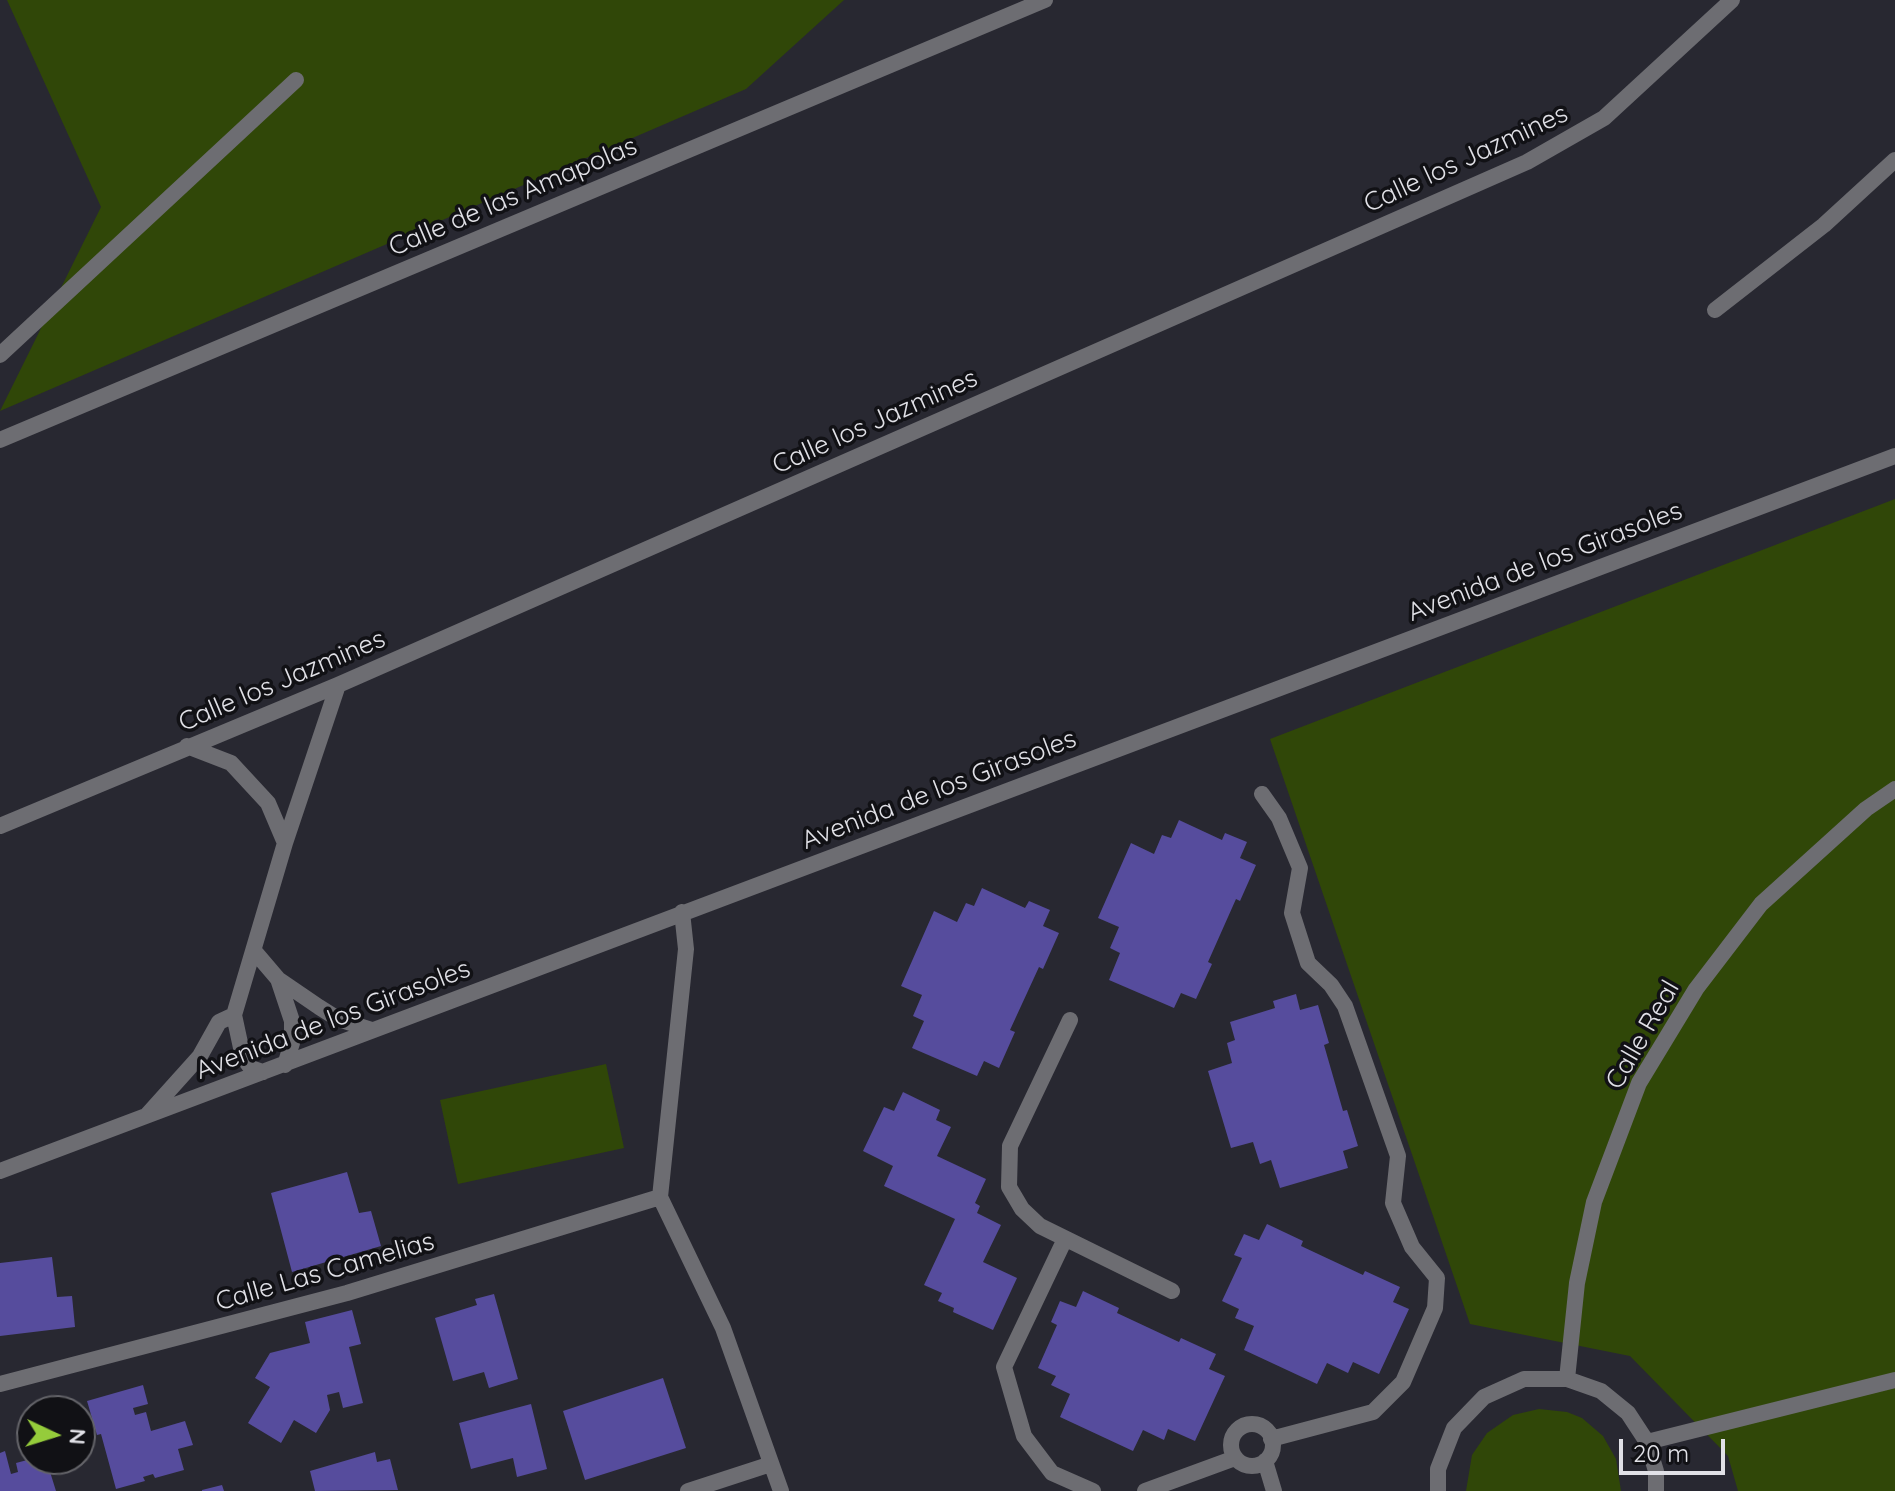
<!DOCTYPE html>
<html>
<head>
<meta charset="utf-8">
<style>
  body { margin:0 }
  #map { position:relative; width:1895px; height:1491px; overflow:hidden; background:#282831; font-family:Quicksand,sans-serif }
  canvas { display:block }
  .north { position:absolute; left:16px; top:1395px; width:80px; height:80px; box-sizing:border-box; background:#111115; border:2px solid #646469; border-radius:50%; rotate:94deg; font-size:22px; font-weight:700; line-height:32px; text-align:center; color:#e1e1e7 }
  .north::after { content:''; display:block; margin:auto; width:28px; height:36px; background:#95cc3b; clip-path:polygon(50% 0,100% 100%,50% 72%,0 100%) }
  .scale { position:absolute; left:1619px; top:1439px; width:106px; height:36px; box-sizing:border-box; border:4px solid #e1e1e7; border-top:0; padding-left:10px; font-size:24px; line-height:28px; white-space:nowrap; color:#e1e1e7; -webkit-text-stroke:6px #111115; paint-order:stroke }
</style>
</head>
<body>
<div id="map">
<canvas width="1895" height="1491"></canvas>
<div class="north">N</div>
<div class="scale">20 m</div>
</div>
<script>
const c = document.querySelector('canvas').getContext('2d');
c.lineJoin = 'round';
function fillPath(path, color) { c.fillStyle = color; c.fill(path, 'evenodd'); }
const poly = rows => new Path2D(rows.map(r => 'M' + r).join(''));
function strokePath(path, color, width, dash) { c.strokeStyle = color; c.lineWidth = width; c.lineCap = dash ? 'butt' : 'round'; c.setLineDash(dash || []); c.stroke(path); }
function write(font, color, halo, rows, align = 'center') {
  c.font = font + ' Quicksand,sans-serif'; c.lineWidth = 7; c.setLineDash([]); c.textBaseline = 'middle'; c.strokeStyle = halo; c.fillStyle = color; for (const [text, x, y, turn = 0] of rows) {
    c.save(); c.translate(x, y); c.rotate((+turn || 0) * Math.PI / 180); c.textAlign = isNaN(turn) ? turn : align; if (halo) c.strokeText(text, 0, 0); c.fillText(text, 0, 0); c.restore();
  }
}
fillPath(poly([
  [7,0,844,0,746,89,0,411,101,207],
  [1895,499,1895,1491,1738,1491,1728,1456,1630,1356,1470,1324,1270,739],
  [606,1064,624,1148,458,1184,440,1100],
  [1539,1409,1567,1412,1582,1418,1603,1436,1616,1459,1621,1491,1466,1491,1472,1455,1487,1433,1513,1415]
]), '#304708');
fillPath(poly([
  [1179,820,1222,840,1225,833,1247,842,1240,858,1256,865,1240,901,1236,899,1208,962,1212,964,1196,999,1181,993,1174,1008,1109,980,1120,953,1110,948,1119,927,1098,918,1131,843,1154,854,1162,835,1171,838],
  [982,888,1025,908,1029,901,1050,910,1043,926,1059,933,1043,969,1039,967,1010,1030,1015,1032,999,1068,984,1061,977,1076,912,1048,924,1021,913,1016,922,995,901,986,934,911,957,922,966,903,974,906],
  [1296,994,1300,1010,1318,1005,1329,1043,1324,1045,1343,1111,1347,1110,1358,1146,1343,1151,1348,1168,1280,1188,1271,1160,1260,1164,1253,1142,1231,1148,1208,1071,1232,1063,1227,1043,1235,1040,1230,1022,1275,1008,1273,1001],
  [903,1092,940,1110,936,1120,951,1127,937,1156,986,1179,975,1203,980,1206,977,1213,1001,1225,983,1262,1017,1278,993,1330,953,1312,954,1308,938,1301,942,1293,924,1285,955,1219,884,1186,893,1166,863,1151,884,1107,894,1111],
  [347,1172,359,1213,371,1211,381,1246,292,1272,271,1193],
  [1267,1224,1303,1241,1301,1246,1363,1275,1365,1271,1400,1287,1393,1302,1409,1309,1379,1374,1353,1362,1348,1373,1327,1363,1317,1384,1244,1350,1254,1326,1235,1318,1239,1309,1222,1301,1242,1258,1234,1255,1244,1234,1259,1240],
  [52,1257,57,1297,72,1296,75,1327,0,1336,0,1263],
  [1083,1291,1119,1308,1117,1313,1179,1342,1181,1338,1216,1354,1209,1369,1225,1376,1195,1441,1168,1429,1164,1440,1143,1430,1133,1451,1060,1417,1070,1394,1051,1385,1056,1376,1038,1368,1057,1325,1051,1322,1060,1301,1076,1307],
  [494,1294,518,1379,489,1388,484,1372,453,1381,435,1318,477,1305,475,1299],
  [352,1310,361,1344,349,1347,363,1403,343,1408,339,1392,327,1395,330,1410,316,1433,294,1420,281,1443,248,1423,270,1387,255,1378,270,1353,310,1343,305,1322],
  [663,1378,686,1448,585,1480,563,1411],
  [143,1385,148,1404,133,1408,135,1415,146,1412,151,1431,185,1421,193,1445,178,1449,184,1470,155,1478,153,1474,143,1477,145,1481,116,1489,101,1434,97,1435,87,1401],
  [531,1404,547,1469,517,1477,513,1458,471,1469,459,1423],
  [5,1451,11,1474,18,1472,16,1463,31,1459,46,1459,56,1491,0,1491,0,1453],
  [375,1452,377,1462,390,1459,398,1490,315,1491,310,1471],
  [222,1485,224,1491,202,1491,202,1490]
]), '#564c9d');
strokePath(poly([
  [1715,310,1824,225,1895,160],
  [0,355,296,80],
  [0,440,1045,0],
  [187,746,231,763,268,803,285,843],
  [1262,794,1279,818,1300,868,1292,913,1308,963,1331,985,1345,1006,1398,1156,1393,1203,1412,1247,1437,1278,1435,1308,1403,1382,1373,1412,1271,1439],
  [0,826,338,685,1527,162,1604,118,1732,0],
  [682,912,686,949,660,1197,723,1328,781,1491],
  [255,952,278,979,319,1007,338,1019,372,1030],
  [278,979,292,1021,292,1043,285,1065],
  [1070,1020,1010,1146,1009,1187,1022,1209,1040,1226,1172,1291],
  [263,1072,251,1068,243,1057,234,1015,285,843,338,685],
  [147,1115,200,1056,219,1022,234,1015],
  [0,1171,1895,456],
  [1065,1239,1004,1367,1024,1436,1052,1473,1093,1491],
  [1567,1379,1577,1283,1594,1202,1639,1083,1696,989,1761,904,1866,809,1895,789],
  [0,1384,347,1293,660,1197],
  '1231 1445a21 21 0 1 1 42 0a21 21 0 1 1-42 0Z',
  [1647,1442,1895,1380],
  [1265,1461,1274,1491],
  [688,1491,771,1464],
  [1145,1491,1235,1458],
  [1438,1491,1438,1469,1454,1428,1484,1397,1524,1379,1567,1379,1601,1391,1628,1413,1647,1442,1656,1471,1656,1491]
]), '#6d6d72', 16);
write('26px', '#e1e1e7', '#111115', [
  ["Calle los Jazmines",1466,159,-25],
  ["Calle de las Amapolas",513,197,-23],
  ["Calle los Jazmines",875,422,-24],
  ["Avenida de los Girasoles",1545,562,-21],
  ["Calle los Jazmines",282,681,-23],
  ["Avenida de los Girasoles",939,790,-21],
  ["Avenida de los Girasoles",333,1020,-21],
  ["Calle Real",1643,1035,-60],
  ["Calle Las Camelias",325,1272,-16]
]);
</script>
</body>
</html>
